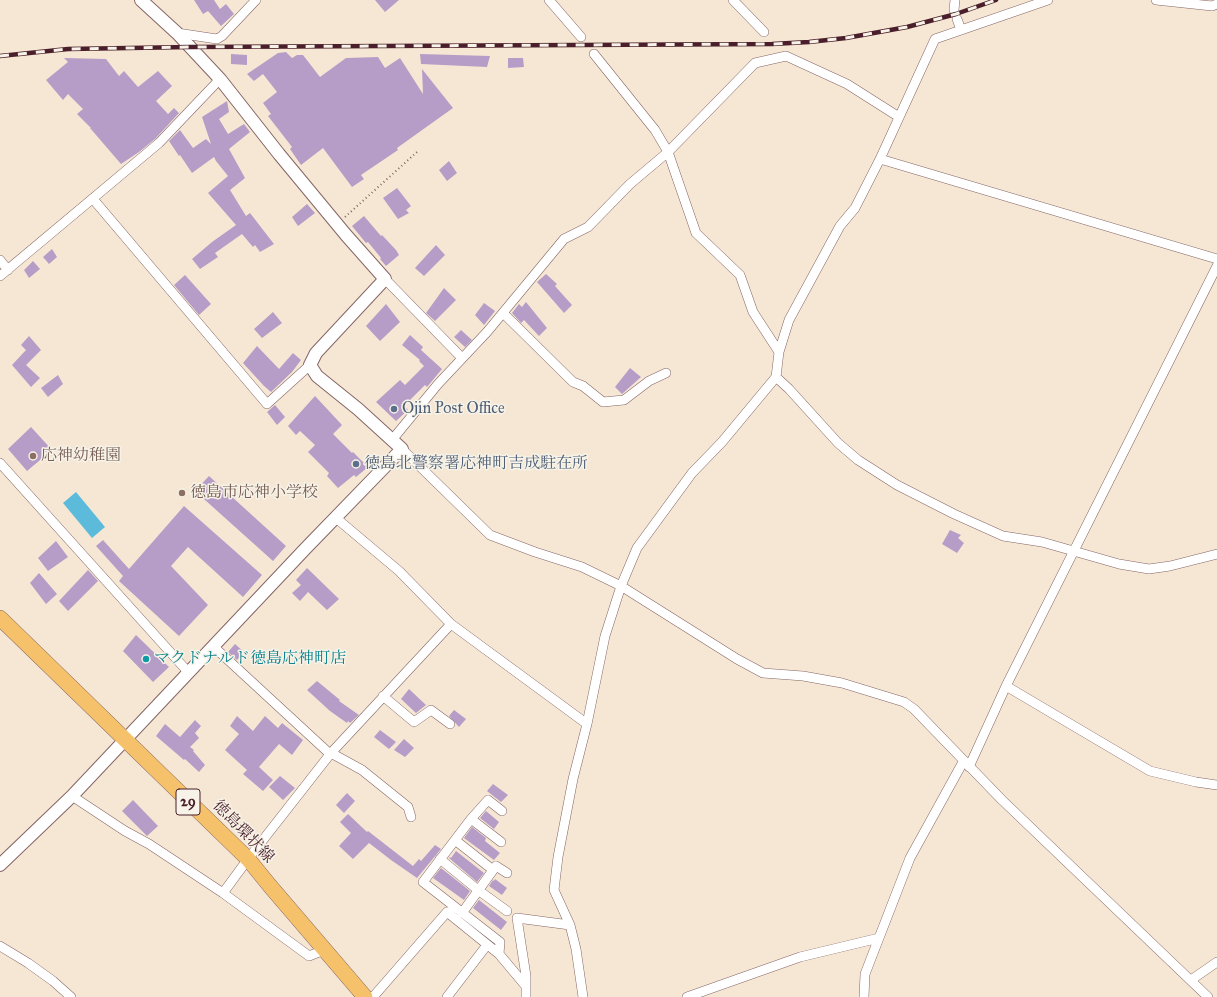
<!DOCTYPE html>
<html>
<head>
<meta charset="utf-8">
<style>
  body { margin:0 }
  canvas { display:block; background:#f5e7d3 }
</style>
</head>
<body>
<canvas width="1217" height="997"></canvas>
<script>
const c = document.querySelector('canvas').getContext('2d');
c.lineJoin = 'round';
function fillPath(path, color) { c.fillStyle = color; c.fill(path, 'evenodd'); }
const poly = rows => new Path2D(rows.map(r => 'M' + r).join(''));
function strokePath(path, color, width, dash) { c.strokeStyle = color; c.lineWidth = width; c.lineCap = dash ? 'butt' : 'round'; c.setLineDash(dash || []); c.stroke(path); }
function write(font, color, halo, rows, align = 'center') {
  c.font = font + ' "IM FELL Great Primer","Noto Serif JP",serif'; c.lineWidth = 3; c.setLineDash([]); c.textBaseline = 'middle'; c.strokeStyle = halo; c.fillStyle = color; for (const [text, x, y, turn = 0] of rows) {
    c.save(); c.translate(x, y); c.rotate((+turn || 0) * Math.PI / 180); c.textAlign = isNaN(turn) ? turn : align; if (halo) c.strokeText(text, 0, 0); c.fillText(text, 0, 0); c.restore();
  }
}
fillPath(poly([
  [76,492,105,527,92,538,63,503]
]), '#5cbbda');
fillPath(poly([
  [194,0,214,0,220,9,226,4,234,14,221,26,208,11,203,14],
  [375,0,399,0,385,12],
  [286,52,292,58,297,55,303,55,320,77,346,58,378,57,385,68,400,58,423,94,422,69,453,108,397,148,398,150,361,175,364,179,352,187,323,148,301,165,290,149,292,147,268,116,271,114,263,103,277,92,263,74,254,81,247,74,278,53],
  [231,54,247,55,247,65,231,64],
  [420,54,490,56,487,67,421,64],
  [64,58,106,59,119,76,124,71,138,87,158,71,172,86,156,101,168,114,174,108,179,113,155,139,139,152,121,164,90,128,91,128,77,114,83,109,68,94,63,100,46,80,68,62],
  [508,58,523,58,524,67,508,68],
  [227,101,229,112,219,119,228,134,244,124,250,132,229,149,245,178,230,190,246,216,250,213,274,244,260,252,255,245,253,247,242,234,215,253,218,257,200,269,192,259,212,242,236,225,208,193,228,176,216,161,214,157,192,173,180,155,179,156,169,141,180,130,193,148,206,139,211,144,202,117],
  [449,161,457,173,447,181,439,170],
  [397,188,411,206,406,210,409,213,398,219,383,198],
  [307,204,315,213,298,226,292,217],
  [364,216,381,236,382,235,396,250,399,255,386,266,380,259,381,258,368,242,366,243,352,226],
  [436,245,445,255,424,276,415,268],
  [52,249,57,257,49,264,43,257],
  [33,261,40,269,29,278,24,270],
  [546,274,557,284,555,286,572,305,564,313,537,282],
  [185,275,211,304,199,315,174,285],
  [444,288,456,300,435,321,426,313],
  [526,302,547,328,539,336,524,320,521,323,512,313,519,304,522,307],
  [484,303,495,311,484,325,475,315],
  [386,304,400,322,380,341,366,326],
  [273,312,282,323,262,338,254,329],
  [461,330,472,340,465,347,454,337],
  [410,335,423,347,421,350,442,369,427,387,425,385,404,406,408,410,396,421,376,402,400,380,405,385,424,366,419,361,420,360,402,345],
  [29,336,41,350,26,365,40,378,31,387,12,365,26,350,21,345],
  [257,346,279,369,293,353,301,360,292,372,271,392,264,386,243,363],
  [630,368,641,377,622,394,615,387],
  [58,375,63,384,48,397,41,388],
  [315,396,342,425,333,434,352,453,353,452,368,467,356,477,354,475,338,488,327,476,329,473,308,452,315,445,300,431,296,435,288,426],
  [275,405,285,417,277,425,267,412],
  [31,427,52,450,27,471,8,449],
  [209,476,286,546,273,561,195,491],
  [184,506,262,575,243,597,188,547,171,566,208,605,179,636,119,581,123,576,96,546,103,540,129,569],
  [950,530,961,535,958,538,964,543,957,553,942,544],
  [56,541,68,557,48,571,38,558],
  [307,568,339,599,327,610,308,592,300,601,292,593,301,585,296,580],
  [88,570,98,581,68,611,59,601],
  [39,573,57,594,46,604,30,583],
  [136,635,169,667,153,682,123,651],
  [235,644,244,652,237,660,228,652],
  [317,681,340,700,339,701,359,715,350,723,348,721,347,723,330,711,307,690],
  [409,689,426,705,416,713,401,699],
  [454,710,466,719,459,727,449,716],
  [237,716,253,731,265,716,278,728,282,723,303,740,292,755,279,744,259,767,273,780,263,791,243,774,247,770,225,750,239,734,230,726],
  [195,720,201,726,195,733,199,738,190,747,194,750,193,751,205,765,199,772,185,759,184,760,156,736,165,724,180,737],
  [380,730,396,742,389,749,374,737],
  [404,739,414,748,405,757,394,750],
  [280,776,295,788,283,800,269,787],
  [493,784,508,795,501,802,487,791],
  [347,793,355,801,344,813,336,805],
  [133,800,158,826,147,836,122,811],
  [486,811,499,822,494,829,480,818],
  [348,814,367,832,368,831,413,866,419,859,421,861,435,845,441,849,417,878,391,860,369,843,353,859,339,846,351,833,340,822],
  [472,827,486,838,485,841,500,853,494,860,464,838],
  [456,851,484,873,477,882,449,858,450,857,451,858],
  [441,868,470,891,464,900,433,878],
  [495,879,507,888,502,895,489,886,493,880,494,881],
  [479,900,507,922,501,930,473,908]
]), '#b69dc8');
const minor = poly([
  [549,0,581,37],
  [733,0,764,32],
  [1156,0,1212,6,1217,4],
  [954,10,955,0],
  [957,19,961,30],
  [177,33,217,39,222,36,256,0],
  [880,159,1217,259],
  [93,199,267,404,310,365],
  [0,260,8,270],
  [0,276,159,143,220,79],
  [385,279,462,358],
  [503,313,573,382,583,386,603,402,624,400,649,381,666,373],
  [779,352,753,312,740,275,696,233,668,152,755,63,786,56,847,84,899,117],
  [776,377,789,389,838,443,858,460,897,485,954,514,1003,536,1042,542,1119,564,1149,569,1170,566,1217,554],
  [392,440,438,384,487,332,564,239,588,227,630,184,668,152,655,130,594,54],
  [402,449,490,535,535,552,582,567,621,586,737,659,763,673,803,676,842,683,904,702,914,709,1002,800,1208,997],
  [0,463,189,673],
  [336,518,399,571,451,624,587,724],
  [214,647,330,754],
  [1006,686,1150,771,1196,782,1217,785],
  [383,696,414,722,431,710,450,724],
  [331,753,362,770,408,807,411,817],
  [969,767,1006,686,1217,266],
  [72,796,125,831,149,844,223,893,309,956,324,950],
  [471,819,488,800,502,811],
  [455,840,493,870],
  [440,859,478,890,507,911],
  [223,893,248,859,331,753,451,624],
  [462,913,496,866,507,873],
  [0,946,28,963,53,981,71,997],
  [499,954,500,942,423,882,471,819,501,842],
  [1191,980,1217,962],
  [373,997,447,912,499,954,525,985],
  [447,997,487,945],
  [526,997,526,976,517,918,570,925],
  [583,997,576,949,570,925,554,890,558,857,573,779,587,724,605,636,621,586,637,548,692,473,722,442,776,377,779,352,789,320,840,226,855,208,880,159,935,39,1048,0],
  [687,997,800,957,879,938],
  [864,997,865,974,910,858,963,762]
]);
const tertiary = poly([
  [0,865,72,796,305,549,402,449,358,409,317,376,310,365,316,353,385,279,346,235,279,154,220,79,177,33,141,0]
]);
const primary = poly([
  [0,618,248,859,270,886,365,997]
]);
strokePath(minor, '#866566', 10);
strokePath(tertiary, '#866566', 14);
strokePath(primary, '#866566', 16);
strokePath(poly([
  [345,217,417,152]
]), '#866566', 2, [1, 3]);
strokePath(minor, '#fff', 9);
strokePath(tertiary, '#fff', 12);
strokePath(primary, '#f5c16b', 15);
const rail = poly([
  [0,56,68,49,190,47,772,44,809,42,846,38,907,27,956,14,996,0]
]);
strokePath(rail, '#4a1f2b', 4.5);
strokePath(rail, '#f7f3e8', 3, [9]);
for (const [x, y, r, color] of [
  [394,409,4,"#5c6f8a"],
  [33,456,4,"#8d6e63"],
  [356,464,4,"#5c6f8a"],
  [182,493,4,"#8d6e63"],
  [146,659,4,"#0f9aa8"]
]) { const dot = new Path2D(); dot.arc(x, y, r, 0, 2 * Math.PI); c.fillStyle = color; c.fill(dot); strokePath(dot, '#f7f3e8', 1.5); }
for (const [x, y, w] of [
  [188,802,24]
]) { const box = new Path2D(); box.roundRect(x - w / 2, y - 13, w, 26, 3); c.fillStyle = '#f7f3e8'; c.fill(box); strokePath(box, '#4a1f2b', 1); }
write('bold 15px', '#4a1f2b', null, [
  ["29",188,802]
]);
write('16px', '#4e5e75', '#f7f3e8', [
  ["Ojin Post Office",402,409],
  ["徳島北警察署応神町吉成駐在所",364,464]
], 'left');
write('16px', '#785e54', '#f7f3e8', [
  ["応神幼稚園",41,456],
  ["徳島市応神小学校",190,493]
], 'left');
write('16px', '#0d838f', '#f7f3e8', [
  ["マクドナルド徳島応神町店",154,659]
], 'left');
write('16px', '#4a1f2b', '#f7f3e8', [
  ["徳島環状線",243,832,46]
]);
</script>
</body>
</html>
